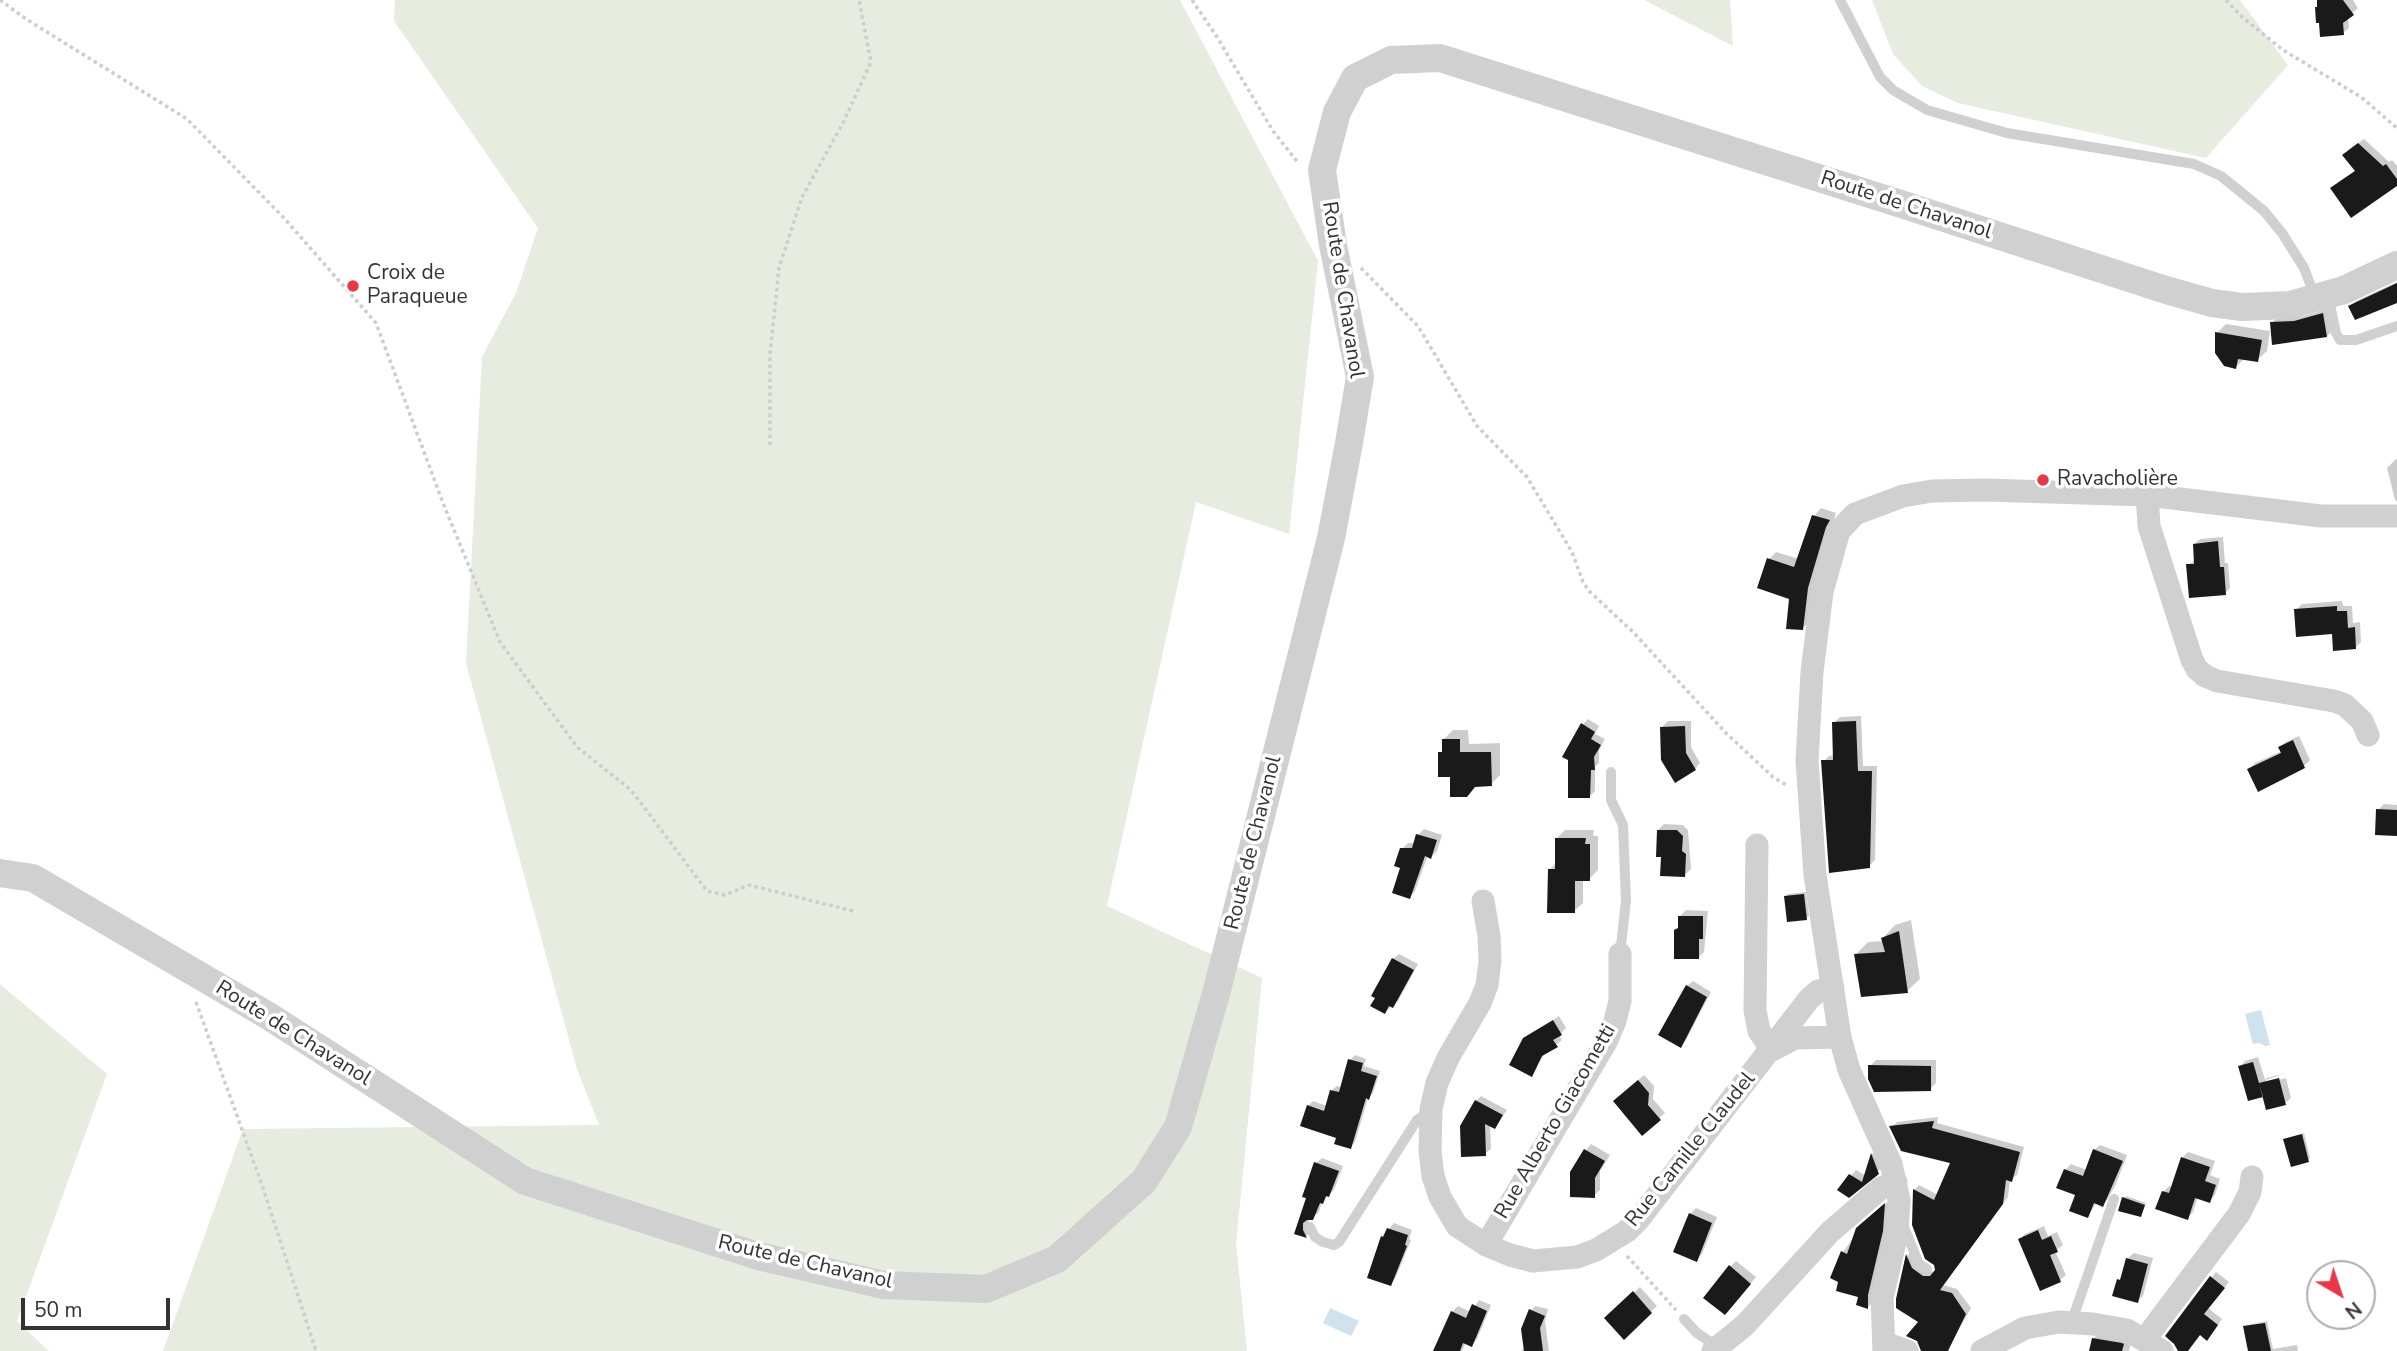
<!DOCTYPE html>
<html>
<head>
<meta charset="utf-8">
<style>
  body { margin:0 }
  #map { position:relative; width:2397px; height:1351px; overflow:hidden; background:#fff; font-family:"Nunito Sans",sans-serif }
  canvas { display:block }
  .north { position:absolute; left:2306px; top:1260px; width:70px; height:70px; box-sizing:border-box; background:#fff; border:2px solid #adadad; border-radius:50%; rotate:141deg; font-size:19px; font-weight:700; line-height:28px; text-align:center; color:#333 }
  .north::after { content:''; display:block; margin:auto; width:24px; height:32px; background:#e63946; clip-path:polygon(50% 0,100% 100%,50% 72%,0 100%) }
  .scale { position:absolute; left:21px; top:1298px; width:149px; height:32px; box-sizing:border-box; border:4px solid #333; border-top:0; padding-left:9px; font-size:21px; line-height:24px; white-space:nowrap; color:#333; -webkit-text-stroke:5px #fff; paint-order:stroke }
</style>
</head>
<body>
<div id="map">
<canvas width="2397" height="1351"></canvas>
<div class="north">N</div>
<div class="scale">50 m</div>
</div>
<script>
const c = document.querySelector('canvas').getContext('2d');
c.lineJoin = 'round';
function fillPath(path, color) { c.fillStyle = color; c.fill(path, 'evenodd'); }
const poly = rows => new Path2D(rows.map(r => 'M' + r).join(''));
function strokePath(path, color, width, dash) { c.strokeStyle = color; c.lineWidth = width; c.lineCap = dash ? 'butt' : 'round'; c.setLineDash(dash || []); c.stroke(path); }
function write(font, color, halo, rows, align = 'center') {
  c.font = font + ' "Nunito Sans",sans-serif'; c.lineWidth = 7; c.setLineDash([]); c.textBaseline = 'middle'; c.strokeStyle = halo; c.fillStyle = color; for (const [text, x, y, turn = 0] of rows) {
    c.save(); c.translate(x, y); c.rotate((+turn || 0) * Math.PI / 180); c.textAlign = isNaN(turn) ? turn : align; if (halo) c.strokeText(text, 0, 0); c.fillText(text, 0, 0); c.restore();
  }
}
fillPath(poly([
  [395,0,1180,0,1318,261,1289,534,1196,502,1107,906,1262,978,1236,1244,1247,1351,163,1351,243,1129,599,1125,577,1069,466,663,482,357,516,293,538,228,394,21],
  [1644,0,1730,0,1733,46],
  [1872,0,2240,0,2288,65,2206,158,1958,103,1922,86,1893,54],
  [0,984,107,1074,17,1321,49,1351,0,1351]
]), '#e6ecdf');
fillPath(poly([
  [2261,1010,2270,1045,2265,1046,2259,1043,2253,1044,2245,1014],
  [1330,1308,1359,1321,1351,1336,1323,1323]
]), '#cfe2ee');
fillPath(poly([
  [2319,0,2353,0,2358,8,2348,17,2349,28,2343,33],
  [2364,139,2389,162,2392,160,2397,166,2397,184,2337,183,2356,170,2350,149],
  [2397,282,2397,303,2377,310,2350,306,2356,301],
  [2328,309,2332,331,2327,336,2272,323,2277,318,2300,317],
  [2226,324,2270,331,2267,351,2257,360,2244,359,2236,367,2217,333],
  [2396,459,2397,459,2397,501,2395,500,2387,468],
  [1821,508,1836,513,1815,580,1810,621,1802,629,1791,598,1769,559,1776,552,1799,559,1814,516],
  [2223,537,2225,563,2228,563,2230,588,2225,593,2188,565,2195,560,2194,544,2200,539],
  [2342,601,2343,606,2352,606,2353,623,2360,622,2361,642,2355,648,2296,610,2302,604],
  [1861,716,1863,766,1877,766,1875,860,1869,866,1823,762,1829,756,1834,755,1834,723,1840,717],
  [1588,719,1599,726,1595,734,1605,739,1599,750,1599,763,1595,767,1595,791,1590,796,1582,725],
  [1668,721,1691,721,1691,747,1700,763,1695,769,1662,727],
  [1453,730,1468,730,1469,744,1500,743,1500,775,1491,784,1451,775,1440,753,1444,749,1444,739],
  [2299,736,2310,760,2304,766,2259,789,2249,769,2255,763,2282,751,2280,748,2286,742],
  [2384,804,2397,805,2397,834,2378,810],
  [1664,824,1683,825,1688,830,1691,869,1685,875,1663,855,1658,830],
  [1424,829,1442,835,1437,851,1431,857,1428,855,1415,891,1410,897,1403,867,1402,849,1408,843,1415,843,1418,835],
  [1565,830,1594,830,1593,836,1598,836,1598,870,1589,879,1583,879,1583,903,1574,911,1549,870,1556,863,1556,839],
  [1806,892,1809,916,1806,918,1785,897,1788,894],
  [1686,910,1708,911,1704,952,1698,958,1680,926,1680,916],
  [1911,920,1920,979,1907,991,1856,954,1868,942,1884,941,1883,938,1895,925],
  [1399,954,1418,964,1398,1001,1385,1012,1393,959],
  [1693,981,1711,992,1686,1040,1681,1046,1687,986],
  [1559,1016,1566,1028,1559,1035,1562,1040,1546,1052,1531,1074,1525,1039],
  [1355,1055,1366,1059,1364,1066,1380,1071,1373,1093,1368,1098,1355,1142,1350,1147,1308,1106,1313,1101,1327,1106,1332,1090,1337,1086,1342,1087,1350,1060],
  [2258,1057,2265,1080,2267,1078,2285,1073,2266,1080,2266,1083,2286,1078,2291,1098,2285,1103,2264,1094,2240,1067,2245,1061],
  [1876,1060,1936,1060,1936,1083,1930,1089,1870,1066],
  [1644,1075,1654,1086,1653,1099,1665,1113,1659,1118,1621,1095],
  [1481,1096,1507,1110,1495,1127,1490,1124,1491,1149,1485,1154,1476,1101],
  [1938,1117,1937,1123,2024,1147,2017,1175,2010,1180,2008,1197,1943,1285,1957,1289,1971,1308,1947,1351,1898,1299,1908,1255,1912,1251,1929,1271,1937,1272,1914,1190,1919,1185,1938,1195,1952,1162,1892,1127,1897,1122],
  [2304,1133,2310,1158,2308,1160,2285,1139],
  [1591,1144,1610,1155,1600,1171,1600,1190,1594,1196,1586,1150],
  [2100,1145,2127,1155,2116,1184,2108,1199,2102,1204,2097,1202,2088,1216,2065,1170,2071,1164,2087,1170,2094,1150],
  [1877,1150,1883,1167,1848,1195,1840,1189,1856,1170,1866,1176,1872,1154],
  [2188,1152,2215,1161,2210,1175,2220,1179,2215,1195,2210,1201,2198,1197,2193,1212,2187,1218,2163,1192,2169,1186,2172,1187,2182,1158],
  [1322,1158,1343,1166,1334,1190,1322,1202,1319,1212,1313,1218,1308,1218,1311,1231,1306,1236,1296,1233,1308,1197,1316,1163],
  [2126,1196,2146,1203,2141,1215,2123,1198],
  [1892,1198,1876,1299,1868,1307,1860,1296,1843,1252,1866,1220],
  [1696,1208,1717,1217,1702,1254,1696,1260,1690,1214],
  [1394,1223,1412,1230,1409,1239,1411,1240,1395,1279,1390,1284,1382,1237],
  [2044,1226,2048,1236,2057,1232,2063,1245,2055,1251,2066,1275,2060,1280,2020,1239,2025,1234],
  [2134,1253,2153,1258,2143,1296,2137,1301,2119,1280,2123,1275,2128,1258],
  [1736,1261,1756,1277,1731,1308,1730,1267],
  [2216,1272,2229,1282,2208,1308,2222,1319,2212,1333,2201,1334,2186,1351,2182,1351,2211,1278],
  [1640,1287,1657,1306,1624,1337,1606,1318],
  [1479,1300,1491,1305,1477,1339,1471,1345,1466,1342,1462,1351,1443,1351,1452,1312,1458,1306,1471,1312],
  [1535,1306,1548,1309,1545,1321,1549,1351,1521,1351,1525,1346,1530,1312],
  [2267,1321,2273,1349,2297,1345,2298,1351,2249,1351,2245,1327,2248,1325],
  [2102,1330,2132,1335,2129,1351,2091,1351,2093,1339]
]), '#0003');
fillPath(poly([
  [2317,0,2343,0,2354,15,2343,23,2344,35,2320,37,2319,23,2316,23,2315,7,2317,7],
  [2358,143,2383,166,2386,164,2397,179,2397,186,2351,218,2330,188,2355,171,2342,155],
  [2397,283,2397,303,2355,320,2348,306],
  [2323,313,2327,337,2272,345,2270,322,2294,321],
  [2215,332,2262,340,2258,362,2238,359,2236,369,2224,366,2215,353],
  [1812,515,1830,520,1826,527,1808,588,1803,630,1786,629,1789,599,1757,588,1767,558,1794,567],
  [2218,541,2220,567,2224,567,2226,595,2189,598,2186,564,2194,564,2193,544],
  [2337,606,2337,611,2347,611,2348,628,2355,627,2356,649,2333,651,2332,634,2296,637,2294,609],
  [1856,721,1858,771,1872,771,1870,868,1829,873,1821,760,1833,760,1832,722],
  [1581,723,1595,732,1591,739,1601,745,1594,757,1595,770,1591,770,1590,798,1568,798,1568,760,1562,757],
  [1685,726,1686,753,1696,770,1675,783,1661,760,1660,727],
  [1442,739,1460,739,1460,752,1491,752,1492,786,1475,787,1467,797,1450,797,1450,777,1438,777,1438,752,1442,752],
  [2293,740,2305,768,2258,792,2247,769,2281,753,2278,747],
  [2376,809,2397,810,2397,836,2375,835],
  [1657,830,1677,830,1683,836,1682,851,1686,854,1685,877,1660,876,1661,857,1656,857],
  [1416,834,1437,840,1431,859,1425,856,1410,899,1392,893,1400,868,1394,866,1400,848,1412,848],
  [1555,838,1586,838,1585,844,1590,844,1590,881,1575,881,1575,913,1547,913,1548,869,1555,869],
  [1804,894,1807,920,1787,922,1784,896],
  [1678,916,1703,916,1703,939,1699,939,1699,959,1674,959,1674,930,1678,928],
  [1899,931,1908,993,1861,997,1854,954,1885,952,1881,938],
  [1392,958,1414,970,1393,1008,1389,1006,1385,1014,1370,1006,1375,998,1371,996],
  [1686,985,1707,997,1681,1048,1658,1035],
  [1553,1020,1562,1035,1553,1040,1558,1047,1542,1056,1532,1077,1509,1065,1523,1038],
  [1348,1059,1363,1063,1361,1071,1377,1076,1369,1100,1366,1098,1351,1149,1334,1144,1336,1138,1300,1126,1307,1105,1324,1111,1330,1090,1339,1092],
  [2253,1062,2263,1097,2248,1101,2238,1066],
  [1868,1065,1931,1066,1931,1091,1874,1092,1868,1079],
  [2279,1078,2286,1105,2266,1110,2259,1083],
  [1638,1080,1649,1093,1648,1105,1661,1120,1642,1136,1613,1101],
  [1475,1100,1503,1115,1495,1129,1485,1124,1486,1156,1461,1157,1460,1126],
  [1934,1121,1932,1128,2020,1152,2012,1182,2006,1180,2003,1204,1940,1290,1952,1293,1966,1314,1948,1351,1921,1351,1917,1341,1906,1336,1918,1322,1896,1308,1896,1299,1906,1254,1912,1268,1923,1276,1930,1276,1935,1270,1934,1265,1925,1259,1912,1225,1913,1189,1934,1200,1950,1163,1901,1151,1889,1126],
  [2302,1134,2309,1162,2291,1167,2283,1139],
  [1584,1149,1605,1161,1595,1178,1595,1198,1570,1197,1570,1172],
  [2093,1149,2123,1161,2103,1207,2094,1203,2088,1218,2069,1211,2075,1195,2056,1188,2064,1169,2083,1176],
  [1871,1153,1879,1174,1849,1198,1837,1190,1849,1174,1862,1182],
  [2181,1157,2210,1167,2205,1181,2216,1185,2210,1203,2195,1198,2188,1220,2155,1209,2162,1191,2169,1193],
  [1314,1162,1339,1171,1329,1197,1326,1196,1323,1204,1320,1203,1313,1220,1307,1220,1303,1223,1303,1230,1307,1238,1294,1234,1306,1198,1302,1197],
  [2122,1197,2145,1205,2141,1217,2118,1211],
  [1885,1203,1883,1231,1868,1295,1868,1309,1856,1305,1858,1297,1836,1291,1838,1282,1830,1278,1841,1251,1847,1254,1856,1228],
  [1689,1213,1712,1223,1697,1262,1673,1252],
  [1387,1228,1408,1235,1405,1245,1407,1246,1391,1286,1367,1278,1381,1236,1383,1237],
  [2038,1230,2042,1240,2051,1236,2058,1252,2050,1255,2061,1282,2040,1291,2018,1239],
  [2126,1258,2148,1264,2138,1303,2112,1296,2117,1279,2120,1280],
  [1729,1265,1751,1284,1725,1315,1703,1298],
  [2210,1276,2225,1288,2204,1314,2218,1325,2207,1341,2200,1335,2188,1351,2178,1351,2174,1344,2165,1336],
  [1633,1291,1652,1313,1624,1340,1604,1318],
  [1472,1304,1487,1311,1472,1347,1463,1343,1460,1351,1433,1351,1451,1311,1466,1318],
  [1529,1309,1545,1316,1540,1328,1543,1351,1524,1351,1521,1329],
  [2265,1323,2271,1351,2248,1351,2243,1326],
  [2092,1338,2122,1343,2124,1344,2122,1351,2089,1351]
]), '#1a1a1a');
strokePath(poly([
  [0,0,26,19,187,119,284,218,376,323,443,503,500,642,577,747,631,790,707,891,725,895,749,885,853,911],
  [1192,0,1217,37,1273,131,1299,164],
  [2226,0,2242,17,2283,50,2361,97,2397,128],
  [1361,268,1418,326,1477,426,1527,477,1572,552,1583,582,1589,591,1633,632,1727,734,1773,777,1788,786],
  [770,445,770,354,779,268,802,197,843,123,871,62,859,0],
  [196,1002,263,1188,316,1351],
  [1627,1256,1676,1310]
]), '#cdcdcd', 3.5, [3.5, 3.5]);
strokePath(poly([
  [1840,0,1880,77,1893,90,1927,110,2007,133,2194,164,2221,176,2264,211,2282,233,2304,268,2315,297],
  [2328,295,2336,333,2340,340,2356,340,2397,326],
  [1611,772,1611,800,1623,825,1626,901,1620,954],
  [1903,1225,1919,1264,1927,1269],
  [1310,1227,1315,1237,1323,1242,1334,1245,1339,1242,1417,1120,1426,1114,1431,1115],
  [1684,1319,1697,1333,1718,1347],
  [2073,1323,2074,1315,2114,1199]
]), '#d0d0d0', 10);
strokePath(poly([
  [2147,495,2149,526,2192,660,2197,669,2205,676,2217,681,2334,701,2345,705,2362,721,2368,735],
  [1757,845,1755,1010,1759,1031,1772,1050],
  [1483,901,1489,936,1490,961,1487,985,1480,1003,1448,1058,1437,1083,1431,1109,1430,1151,1433,1176,1440,1197,1457,1226,1486,1245,1510,1255,1533,1261,1577,1257,1596,1250,1627,1231,1639,1219,1809,999,1818,991,1833,988],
  [1772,1050,1795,1038,1840,1037],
  [1486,1245,1606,1042,1615,1021,1620,1001,1620,954],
  [2145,1339,2239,1214,2250,1192,2252,1177],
  [1884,1345,1893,1346,1907,1351],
  [1713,1351,1745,1325,1830,1232,1881,1188,1896,1182],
  [1884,1351,1882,1298,1897,1233,1899,1200,1891,1164,1849,1070,1840,1037,1815,875,1807,761,1812,672,1822,592,1839,531,1855,514,1903,496,1932,491,1986,490,2147,495,2321,516,2397,516],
  [1982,1351,2025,1328,2059,1322,2093,1324,2127,1330,2162,1351]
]), '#d0d0d0', 23);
strokePath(poly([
  [0,873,33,878,267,1015,525,1181,758,1256,884,1285,986,1289,1057,1259,1144,1181,1178,1127,1217,990,1331,538,1349,443,1360,377,1333,245,1322,170,1337,112,1355,78,1391,60,1440,58,1901,204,2166,290,2212,303,2242,307,2290,305,2344,290,2397,265]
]), '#d0d0d0', 28);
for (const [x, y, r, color] of [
  [353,286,7,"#e63946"],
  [2043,480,7,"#e63946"]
]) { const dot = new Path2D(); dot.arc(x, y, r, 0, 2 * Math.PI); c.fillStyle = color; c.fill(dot); strokePath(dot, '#fff', 2.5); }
write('21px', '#333', '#fff', [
  ["Route de Chavanol",1906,206,18],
  ["Route de Chavanol",1342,290,81],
  ["Route de Chavanol",1254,843,-76],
  ["Route de Chavanol",293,1034,32],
  ["Rue Alberto Giacometti",1556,1122,-60],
  ["Rue Camille Claudel",1691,1150,-51],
  ["Route de Chavanol",805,1263,13]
]);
write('21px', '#333', '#fff', [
  ["Croix de",367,274],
  ["Paraqueue",367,298],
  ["Ravacholière",2057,480]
], 'left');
</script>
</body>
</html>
